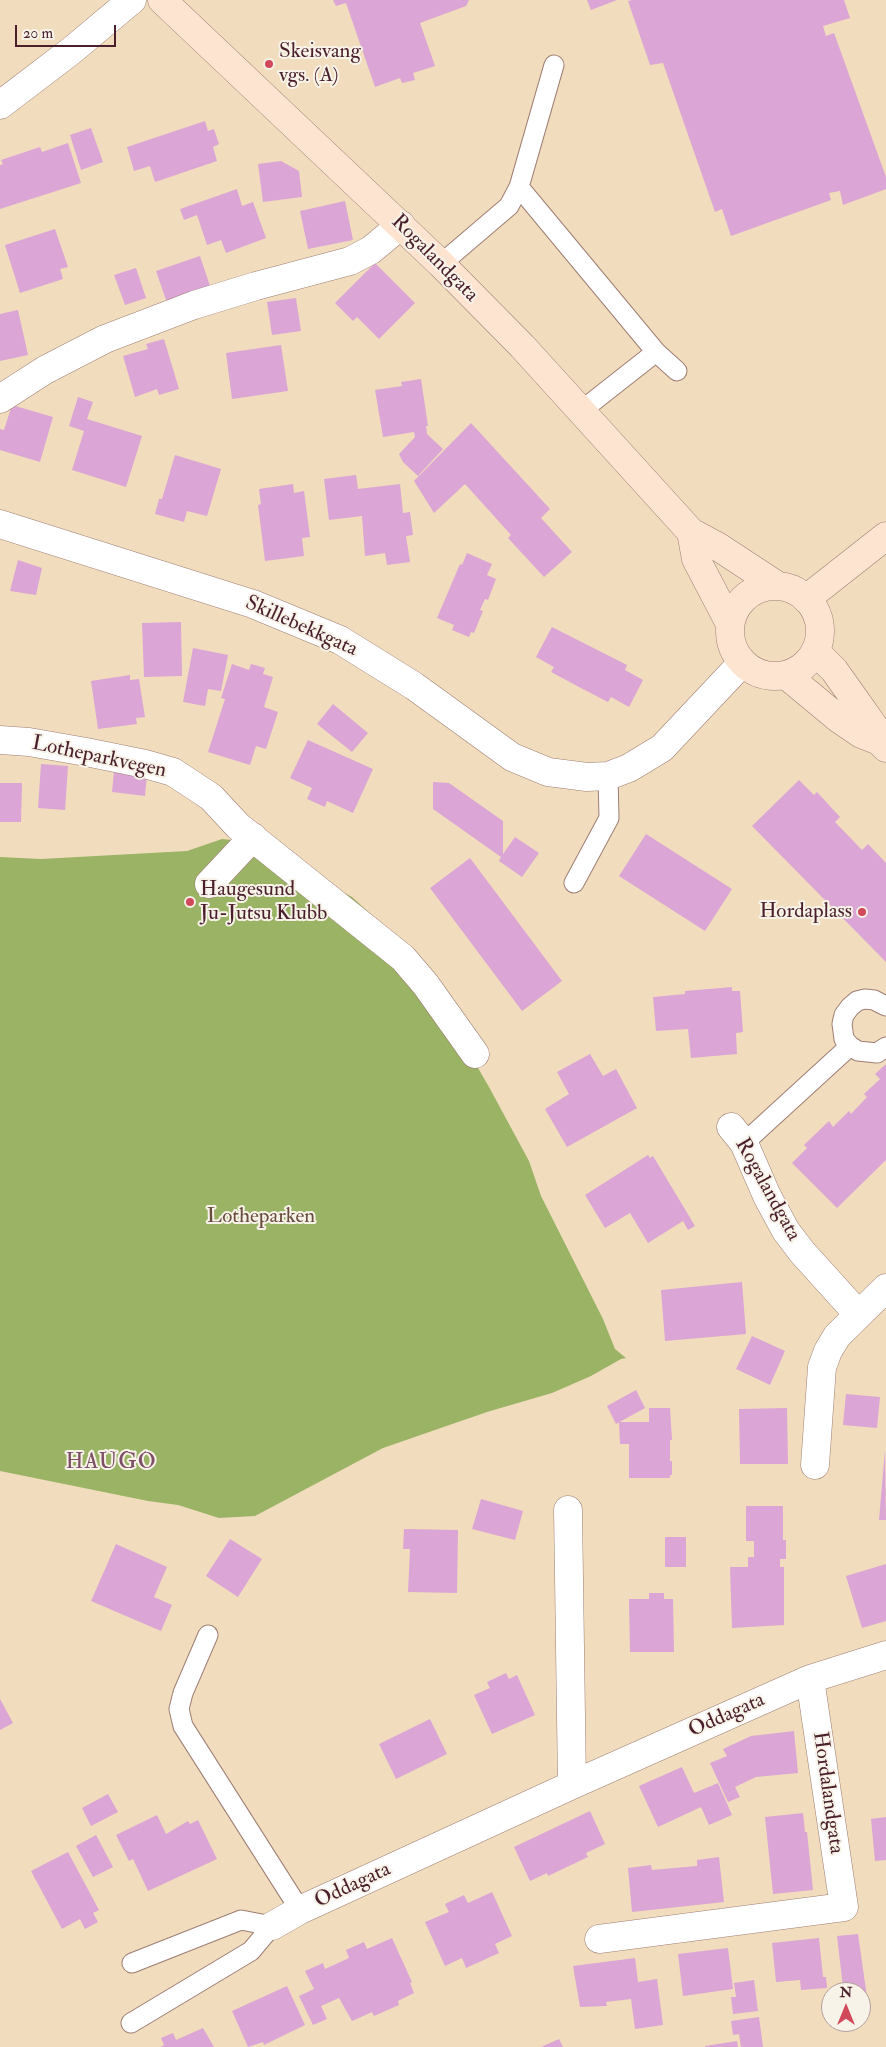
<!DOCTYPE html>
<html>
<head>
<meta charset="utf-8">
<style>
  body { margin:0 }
  #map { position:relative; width:886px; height:2047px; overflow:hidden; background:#f1ddbd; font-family:"IM FELL Double Pica",serif }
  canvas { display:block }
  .north { position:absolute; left:821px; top:1982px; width:50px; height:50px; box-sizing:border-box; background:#f7f3e8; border:1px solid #b29e9c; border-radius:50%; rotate:0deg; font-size:14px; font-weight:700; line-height:20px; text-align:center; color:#4a1f2b }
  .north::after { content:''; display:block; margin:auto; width:18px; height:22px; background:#d1495b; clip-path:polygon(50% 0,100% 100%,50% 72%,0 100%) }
  .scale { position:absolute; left:15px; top:25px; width:101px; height:22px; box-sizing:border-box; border:2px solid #4a1f2b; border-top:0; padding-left:6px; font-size:15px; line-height:18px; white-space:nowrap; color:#4a1f2b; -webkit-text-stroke:4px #f7f3e8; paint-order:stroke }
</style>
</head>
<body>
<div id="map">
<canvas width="886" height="2047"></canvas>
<div class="north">N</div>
<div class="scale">20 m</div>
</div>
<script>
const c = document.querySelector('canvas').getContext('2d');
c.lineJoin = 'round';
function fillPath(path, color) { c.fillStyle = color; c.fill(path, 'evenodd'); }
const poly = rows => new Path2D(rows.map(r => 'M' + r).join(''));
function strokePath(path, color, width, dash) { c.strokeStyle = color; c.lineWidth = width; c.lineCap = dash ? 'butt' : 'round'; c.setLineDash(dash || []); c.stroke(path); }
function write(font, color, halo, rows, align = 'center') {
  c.font = font + ' "IM FELL Double Pica",serif'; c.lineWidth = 4; c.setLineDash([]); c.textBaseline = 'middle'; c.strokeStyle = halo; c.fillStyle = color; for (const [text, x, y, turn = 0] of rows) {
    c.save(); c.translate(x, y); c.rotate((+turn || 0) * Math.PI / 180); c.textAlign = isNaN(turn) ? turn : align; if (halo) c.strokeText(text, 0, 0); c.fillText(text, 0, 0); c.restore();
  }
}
fillPath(poly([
  [222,839,253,842,352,897,410,950,489,1087,529,1161,541,1196,603,1319,615,1349,626,1358,621,1359,591,1376,552,1393,487,1412,383,1448,255,1516,219,1518,178,1505,148,1501,0,1471,0,857,41,859,187,851]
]), '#9ab365');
fillPath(poly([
  [333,0,469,0,466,6,420,23,435,66,413,73,415,80,402,83,400,78,375,87,346,3,336,6],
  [587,0,617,0,591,10],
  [632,0,844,0,850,18,823,26,826,36,834,33,886,177,886,189,843,205,840,191,829,193,831,200,731,236,722,209,715,212,663,63,650,65,628,1],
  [205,121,208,131,214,129,219,144,213,147,217,161,155,182,150,166,134,171,127,147],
  [91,128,103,162,81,170,70,135],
  [68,143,81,183,0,209,0,165,3,164,1,160,40,147,42,152],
  [281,161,299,171,302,197,263,202,258,164],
  [237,189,242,206,253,202,266,238,226,253,221,240,207,245,197,215,184,220,180,209],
  [345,201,353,240,308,249,300,211],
  [55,229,68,267,60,269,63,279,20,293,5,245],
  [200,256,211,289,167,303,156,271],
  [375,263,415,303,379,339,357,317,353,321,335,303],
  [136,268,146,298,125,305,114,275],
  [296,298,301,331,272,335,267,302],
  [18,310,28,355,0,361,0,314],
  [164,339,179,389,159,395,157,389,135,397,123,356,148,349,146,344],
  [281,345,288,391,232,399,226,353],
  [421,379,428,426,426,426,427,434,443,449,418,476,403,462,399,454,415,437,414,432,383,437,375,390,402,386,401,382],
  [78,397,93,402,87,419,142,436,126,487,72,470,84,431,69,426],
  [12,405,53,417,40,462,0,450,0,429,4,430],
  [471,423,550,509,541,518,572,552,544,577,508,538,511,535,465,484,434,513,414,481],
  [175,455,221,469,207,516,187,511,184,522,155,514,159,499,162,499],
  [356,475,358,489,400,484,403,513,410,512,413,535,406,536,410,562,387,565,385,553,365,556,362,516,329,520,324,479],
  [293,484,294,493,304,491,310,537,302,538,304,556,265,561,258,505,261,504,259,489],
  [467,553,492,564,487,575,496,579,488,600,485,599,480,610,483,611,474,633,471,632,469,637,452,630,454,625,437,618,460,564,462,565],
  [18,560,42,568,36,595,10,591],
  [181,622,182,676,144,677,142,623],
  [552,627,627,665,625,670,643,680,629,707,611,697,608,702,579,687,551,672,554,667,536,657],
  [193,648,228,655,221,691,208,689,205,706,183,702],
  [232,664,249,670,251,664,265,668,263,674,273,677,264,707,278,712,266,749,256,746,250,765,208,752,225,699,221,698],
  [130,675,130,680,139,679,145,717,136,718,137,724,98,729,91,681],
  [333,704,368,733,352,752,317,724],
  [308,740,373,769,353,813,327,801,325,807,307,799,312,788,290,778],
  [41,764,68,766,65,810,38,808],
  [114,771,147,774,145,796,112,792],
  [799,780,814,795,817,792,840,817,835,822,862,850,868,844,886,863,886,962,752,826],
  [433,782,449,783,503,821,503,854,515,837,539,853,522,877,499,861,501,857,433,809],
  [0,783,22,783,21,822,0,822],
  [646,834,732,889,705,931,619,876],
  [470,858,562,981,522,1011,430,888],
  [732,987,732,991,740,991,743,1032,736,1033,737,1054,691,1058,688,1029,656,1031,653,997,685,994,685,991],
  [590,1054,603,1076,616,1069,637,1108,567,1147,545,1109,569,1094,557,1072],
  [886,1064,886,1160,837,1208,792,1163,807,1148,804,1145,829,1121,833,1127,849,1111,851,1114,867,1097,864,1094,880,1079,875,1074],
  [648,1155,650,1158,653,1156,695,1226,688,1230,683,1221,648,1243,630,1213,605,1228,585,1195],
  [742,1282,746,1334,665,1341,661,1290],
  [752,1336,785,1351,770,1385,736,1369],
  [636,1390,645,1408,616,1424,607,1406],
  [846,1394,880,1397,877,1428,843,1425],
  [649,1408,670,1408,672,1440,670,1440,670,1461,672,1461,672,1475,670,1475,670,1478,629,1478,629,1444,620,1444,619,1422,649,1422],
  [787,1408,788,1464,740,1464,739,1409],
  [885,1450,886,1520,879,1520],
  [481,1499,523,1511,515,1540,472,1529],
  [746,1506,783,1506,783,1540,786,1540,786,1559,780,1559,780,1567,784,1567,784,1625,732,1628,730,1567,748,1567,748,1557,754,1557,754,1541,746,1541],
  [404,1529,458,1530,457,1593,408,1592,410,1549,403,1549],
  [665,1537,686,1537,686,1567,665,1567],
  [230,1539,262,1559,238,1597,206,1576],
  [116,1544,167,1567,154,1597,172,1605,161,1631,91,1601],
  [886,1564,886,1621,862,1628,846,1576],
  [649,1593,664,1593,664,1599,673,1599,674,1652,630,1652,629,1599,649,1599],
  [506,1673,509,1679,517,1675,535,1715,492,1734,474,1695,490,1688,487,1682],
  [0,1699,13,1723,0,1730],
  [430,1719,447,1754,396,1779,379,1744],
  [794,1731,798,1773,756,1777,735,1787,740,1797,728,1802,710,1763,727,1756,723,1749,751,1736],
  [682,1767,694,1793,718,1783,732,1815,709,1825,701,1807,658,1827,639,1786],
  [108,1794,118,1812,91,1826,82,1808],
  [590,1811,605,1844,586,1853,588,1857,548,1876,547,1873,530,1881,514,1847],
  [803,1813,805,1832,807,1832,813,1890,773,1894,765,1817],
  [157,1815,166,1834,188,1821,190,1824,198,1820,217,1859,148,1891,133,1859,129,1861,116,1835],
  [886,1817,886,1860,875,1861,871,1819],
  [96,1835,113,1867,93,1877,76,1846],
  [68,1852,99,1910,93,1913,98,1922,85,1929,80,1919,62,1929,31,1871],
  [719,1857,724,1902,632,1912,628,1868,651,1865,652,1870,697,1866,697,1860],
  [492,1892,512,1936,495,1944,499,1953,466,1968,462,1958,445,1966,425,1922,449,1912,445,1904,464,1895,468,1903],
  [858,1934,867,1997,861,1997,861,1992,848,1992,847,1987,843,1987,837,1936],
  [392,1938,412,1982,410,1983,414,1993,398,2001,399,2005,374,2016,372,2012,352,2021,339,1998,321,2006,327,2019,313,2025,299,1996,314,1989,305,1971,323,1963,325,1969,349,1958,346,1950,364,1942,367,1949],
  [819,1938,823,1977,826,1977,827,1988,801,1990,800,1980,776,1982,772,1943],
  [728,1948,733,1989,683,1996,678,1954],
  [635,1958,638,1982,657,1979,663,2025,635,2029,631,1999,606,2002,607,2006,580,2007,573,1966],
  [754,1980,758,2011,733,2014,731,1997,736,1997,734,1983],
  [287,1986,305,2025,264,2045,263,2042,248,2047,232,2011],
  [759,2017,763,2047,741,2047,739,2034,733,2035,731,2021],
  [203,2028,214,2047,160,2047,164,2045,161,2038,173,2033,176,2040],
  [559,2039,563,2047,541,2047],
  [737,2041,738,2047,705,2047,705,2046]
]), '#dba5d5');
const lane = poly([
  [519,187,656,352,677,371],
  [441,264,509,206,519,187,554,65],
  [581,411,656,352],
  [574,883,609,818,608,776],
  [886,1006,874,1000,865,999,857,1001,850,1007,844,1015,842,1024,844,1039,850,1046,858,1051,877,1053,886,1047],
  [744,1143,850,1046],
  [208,1635,183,1693,179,1709,183,1726,300,1910],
  [131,2023,251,1951,272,1926,241,1920,132,1963]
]);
const street = poly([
  [0,105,71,51,132,0],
  [0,399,45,370,105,339,194,305,256,286,350,261,371,250,401,225],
  [0,524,253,604,340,640,414,686,512,757,548,772,587,777,608,776,629,768,662,748,742,663],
  [0,740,29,742,86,752,145,764,173,772,211,797,238,826,403,958,426,985,475,1054],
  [209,884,253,837],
  [731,1127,744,1143,767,1196,786,1231,802,1252,858,1314],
  [815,1465,822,1367,828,1351,837,1336,886,1288],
  [568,1510,572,1785],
  [272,1926,300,1910,572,1785,810,1679,886,1655],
  [599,1939,844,1907,810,1679]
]);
const secondary = poly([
  [162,0,441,264,522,346,691,532,717,546,778,586],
  [691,532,696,559,730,624],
  '730 631a45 45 0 1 1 90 0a45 45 0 1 1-90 0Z',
  [806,599,886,536],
  [815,651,834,670,856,701,875,728,879,741],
  [786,675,839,719,861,734,879,741,886,748]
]);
strokePath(lane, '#9e7e74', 21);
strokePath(street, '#9e7e74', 29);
strokePath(secondary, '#9e7e74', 29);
strokePath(lane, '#fff', 19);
strokePath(street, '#fff', 28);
strokePath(secondary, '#fde4d1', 28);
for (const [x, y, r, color] of [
  [269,64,5,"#d1495b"],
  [190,902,5,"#d1495b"],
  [862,912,5,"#d1495b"]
]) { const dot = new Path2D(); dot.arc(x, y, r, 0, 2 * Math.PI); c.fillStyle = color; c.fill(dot); strokePath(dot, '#f7f3e8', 2); }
write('21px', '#4a1f2b', '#f7f3e8', [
  ["Skeisvang",279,52],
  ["vgs. (A)",279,76],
  ["Haugesund",200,890],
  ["Ju-Jutsu Klubb",200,914],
  ["Hordaplass",852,912,"right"]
], 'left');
write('21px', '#4a1f2b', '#f7f3e8', [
  ["Rogalandgata",434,259,45],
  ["Skillebekkgata",301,627,24],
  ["Lotheparkvegen",99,758,12],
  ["Rogalandgata",767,1190,61],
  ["Oddagata",727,1716,-24],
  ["Hordalandgata",827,1793,82],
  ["Oddagata",353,1886,-25]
]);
write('21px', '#684c3d', '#f7f3e8', [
  ["Lotheparken",261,1217]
]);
c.letterSpacing = '1px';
write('22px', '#7d4e66', '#f7f3e8', [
  ["HAUGO",111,1463]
]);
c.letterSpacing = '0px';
</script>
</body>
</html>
